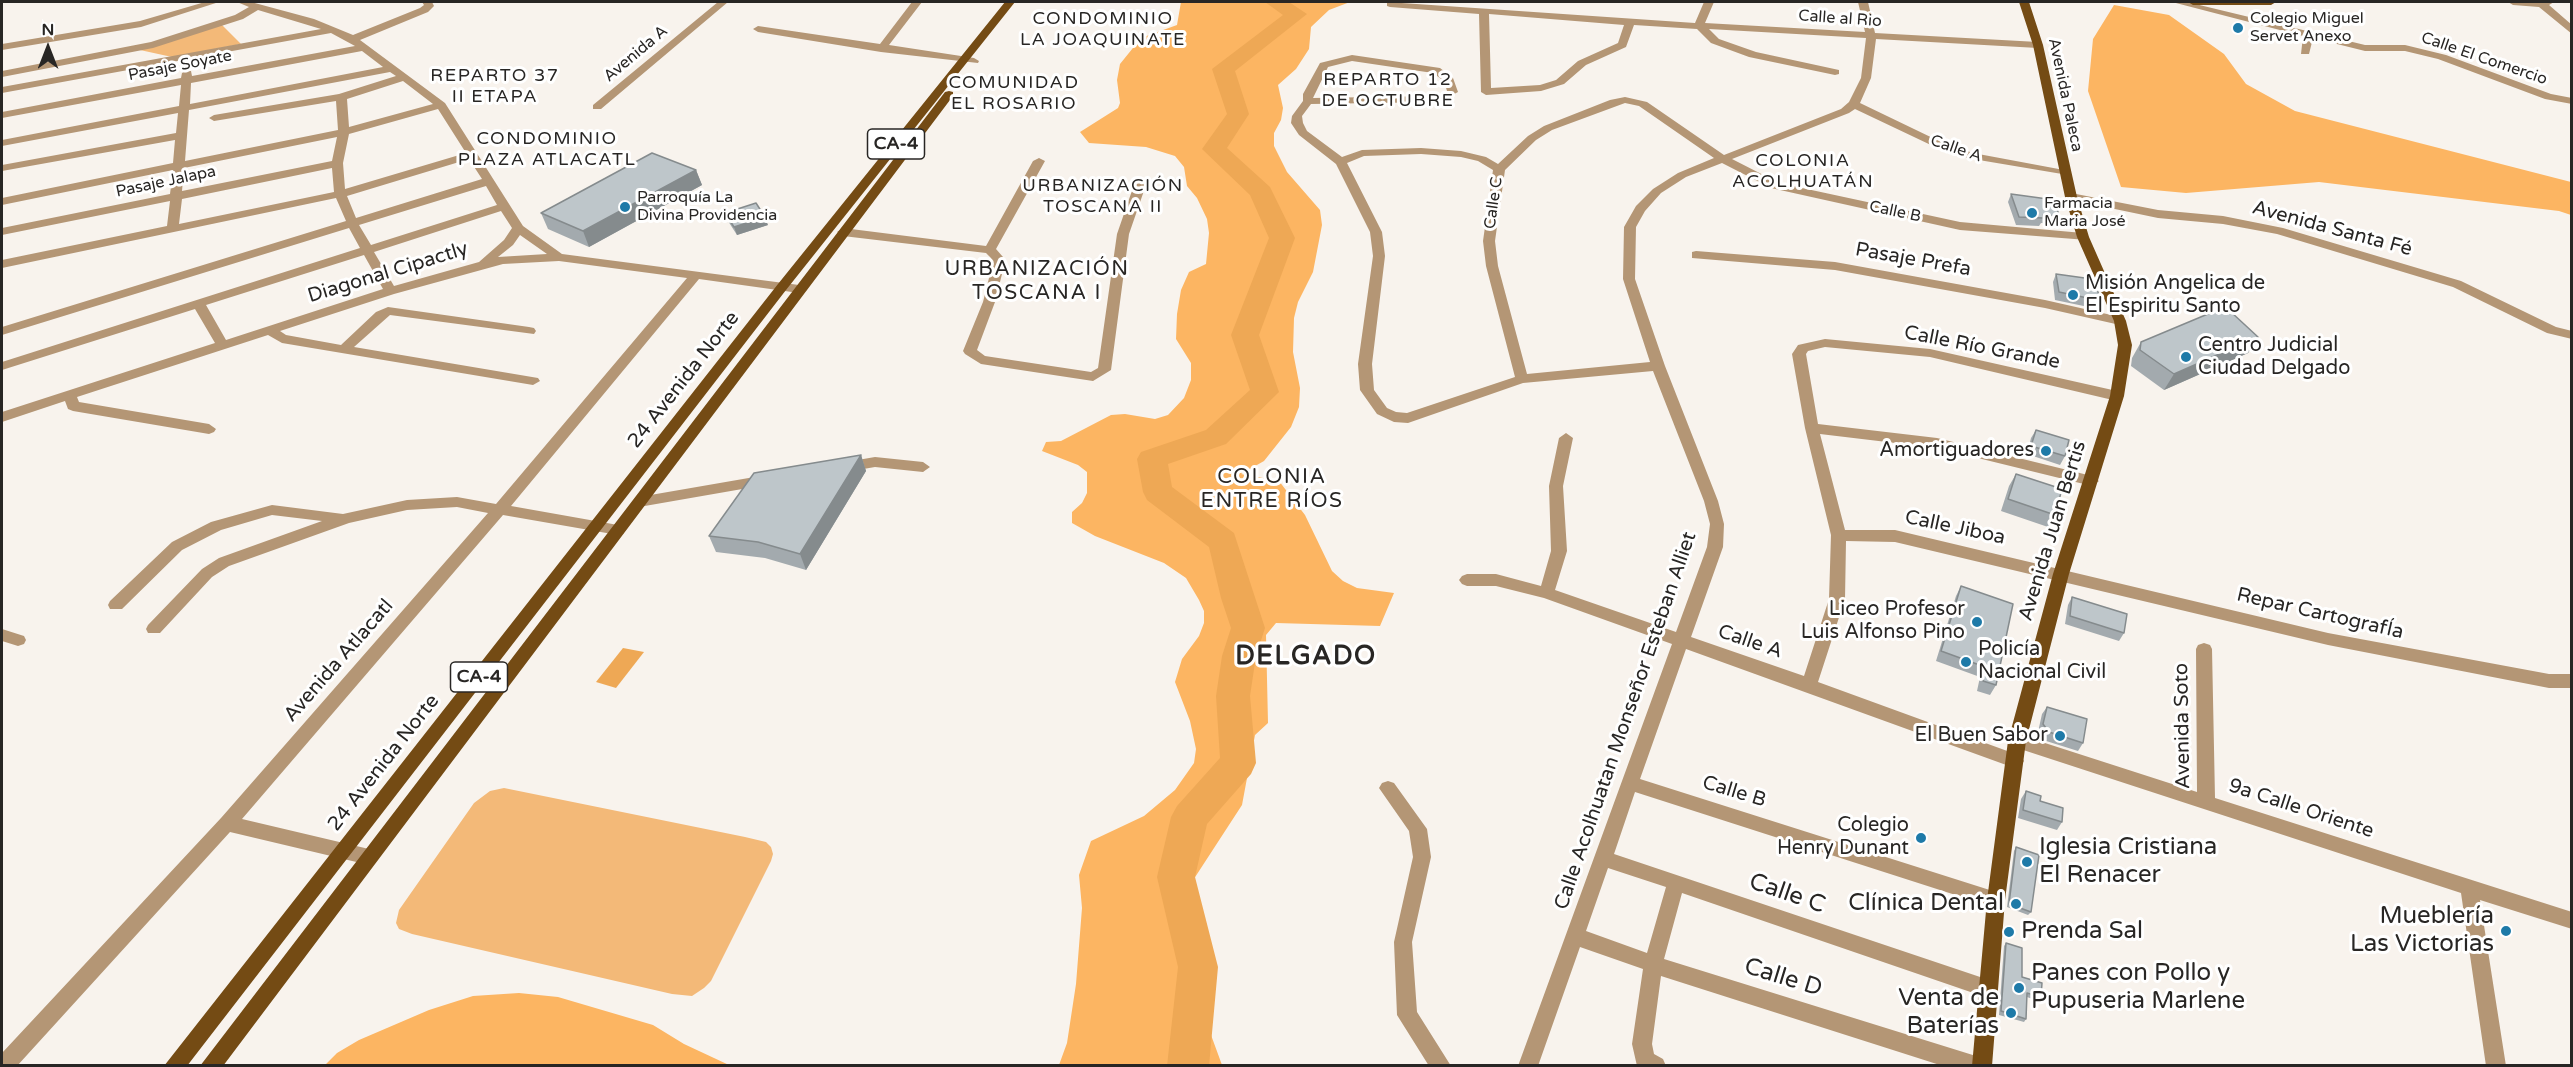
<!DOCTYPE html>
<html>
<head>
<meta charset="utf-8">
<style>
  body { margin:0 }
  #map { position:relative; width:2573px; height:1067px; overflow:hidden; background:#f8f3ed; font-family:"Varela Round",sans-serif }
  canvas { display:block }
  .frame { position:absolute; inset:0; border:3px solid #282624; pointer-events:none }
  .north { position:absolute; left:18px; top:18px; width:60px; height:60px; -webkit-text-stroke:4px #fff; paint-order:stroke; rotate:0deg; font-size:16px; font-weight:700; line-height:24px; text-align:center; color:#282624 }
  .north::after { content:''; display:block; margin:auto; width:21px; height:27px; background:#282624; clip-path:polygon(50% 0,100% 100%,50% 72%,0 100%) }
</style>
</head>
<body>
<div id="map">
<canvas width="2573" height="1067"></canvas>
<div class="frame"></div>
<div class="north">N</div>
</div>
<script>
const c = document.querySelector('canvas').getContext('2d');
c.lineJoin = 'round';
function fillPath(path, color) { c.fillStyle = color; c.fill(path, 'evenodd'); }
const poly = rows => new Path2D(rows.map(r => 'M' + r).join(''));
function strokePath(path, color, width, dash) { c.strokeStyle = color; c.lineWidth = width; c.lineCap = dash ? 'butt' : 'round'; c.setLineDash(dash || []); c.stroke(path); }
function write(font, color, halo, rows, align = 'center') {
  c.font = font + ' "Varela Round",sans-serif'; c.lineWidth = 6; c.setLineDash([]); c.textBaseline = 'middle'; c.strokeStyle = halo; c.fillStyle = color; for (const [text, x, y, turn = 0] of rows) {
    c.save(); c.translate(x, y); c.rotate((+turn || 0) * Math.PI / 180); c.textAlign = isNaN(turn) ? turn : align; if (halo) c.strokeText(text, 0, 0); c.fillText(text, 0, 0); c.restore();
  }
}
fillPath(poly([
  [221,24,241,44,172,57,140,50],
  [504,788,745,837,766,842,771,847,773,854,771,861,711,981,704,988,692,996,672,994,412,934,399,929,396,923,399,910,474,803,490,791]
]), '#f3b978');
fillPath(poly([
  [1181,2,1350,2,1329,10,1311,27,1309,49,1296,69,1278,85,1283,108,1281,120,1274,133,1274,146,1287,172,1320,210,1322,225,1313,272,1298,302,1294,318,1293,352,1300,388,1299,407,1291,427,1264,461,1241,474,1279,481,1305,515,1332,571,1343,581,1357,588,1394,593,1380,626,1276,623,1266,635,1268,723,1255,735,1242,805,1188,888,1211,995,1211,1035,1222,1065,1059,1065,1067,1043,1076,984,1082,908,1079,875,1091,841,1144,816,1175,790,1194,763,1196,749,1190,721,1175,682,1182,659,1199,636,1204,623,1204,611,1199,600,1186,578,1164,563,1095,536,1072,523,1072,512,1082,503,1087,493,1087,472,1078,465,1042,451,1046,442,1061,441,1111,415,1125,414,1155,419,1168,415,1184,398,1191,380,1191,363,1176,339,1177,314,1181,290,1189,272,1206,264,1209,233,1207,219,1197,198,1187,186,1184,167,1175,156,1146,147,1089,143,1080,132,1118,108,1120,103,1117,80,1120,64,1141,38,1177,25],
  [2114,5,2169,15,2224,54,2246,84,2295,111,2571,182,2571,215,2559,211,2319,182,2186,193,2121,187,2088,91,2093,39],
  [519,993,558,997,653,1025,684,1044,729,1065,325,1065,337,1053,359,1040,429,1010,473,996]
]), '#fcb562');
fillPath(poly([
  [623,648,644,652,616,688,596,682]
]), '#eea855');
fillPath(poly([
  [1265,2,1289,2,1307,14,1235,71,1249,114,1227,148,1270,187,1295,238,1259,335,1279,392,1226,444,1168,464,1172,487,1234,533,1265,628,1256,656,1250,696,1256,763,1251,774,1207,824,1195,877,1218,967,1209,1066,1167,1066,1178,967,1157,877,1171,817,1177,806,1220,758,1216,696,1222,656,1231,628,1221,598,1209,547,1147,500,1143,492,1137,459,1141,452,1206,430,1250,390,1231,335,1269,238,1250,195,1202,149,1227,114,1212,69,1283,15,1265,2]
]), '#eea855');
fillPath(poly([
  [205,2,219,2,141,27,2,50,2,44,140,21,205,2],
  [237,2,251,2,314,19,353,35,420,8,424,5,422,2,432,2,434,6,428,12,360,40,445,103,523,226,562,254,799,285,805,289,799,293,699,279,511,506,618,525,625,530,623,534,618,535,503,515,242,819,369,849,375,851,378,857,375,863,369,865,230,832,17,1066,2,1066,2,1053,221,818,488,513,457,507,407,510,349,523,229,566,212,577,160,633,148,633,146,629,148,625,202,569,219,558,322,521,272,515,221,530,182,550,122,609,110,609,108,605,110,601,172,542,211,522,272,505,343,514,407,500,457,497,496,504,687,278,559,261,503,264,394,294,280,331,286,335,341,345,376,312,388,307,529,327,534,328,536,331,534,334,390,315,354,347,538,378,540,381,533,385,282,343,268,335,77,397,79,402,209,424,216,429,214,432,209,434,73,411,68,409,65,401,2,422,2,412,215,343,195,309,2,370,2,362,360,248,349,228,2,335,2,327,346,221,336,198,2,268,2,260,167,226,170,201,2,235,2,228,170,194,173,170,2,205,2,198,173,163,175,140,2,171,2,165,176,133,178,113,2,146,2,140,179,106,181,85,2,118,2,112,181,78,182,73,187,70,191,71,192,76,355,46,331,33,2,93,2,87,321,29,258,10,243,19,153,48,2,77,2,71,151,42,235,15,249,7,237,2],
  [362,51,383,67,190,104,191,83,362,51],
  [390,72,396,76,339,94,214,115,209,118,214,121,336,101,338,130,185,161,189,110,390,72],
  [403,81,433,104,349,127,347,99,403,81],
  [438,109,466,153,345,189,343,163,349,134,438,109],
  [337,137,332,161,182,191,184,168,337,137],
  [469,159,482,179,356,218,347,196,469,159],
  [332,168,334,192,179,224,182,199,332,168],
  [486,186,497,205,371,245,359,225,486,186],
  [501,211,512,228,504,240,479,262,394,286,374,252,501,211],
  [520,235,547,254,498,257,513,245,520,235],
  [364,255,383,289,226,340,206,305,364,255],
  [718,2,728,2,601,109,593,109,593,105,718,2],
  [912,2,922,2,889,45,974,58,979,61,978,63,881,52,758,32,753,29,758,26,880,44,912,2],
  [1387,2,1695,23,1704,2,1714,2,1705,23,1865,32,1858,2,1868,2,1875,33,2038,42,2043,45,2038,48,1876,39,1871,78,1860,103,1941,142,1973,153,2064,170,2068,171,2068,175,1967,158,1933,146,1855,109,1849,113,1732,159,1779,183,1960,222,2083,233,2089,237,2087,240,1960,230,1771,188,1722,163,1686,177,1661,193,1645,211,1636,227,1635,279,1665,366,1718,501,1724,524,1723,547,1691,637,1804,676,1829,599,1831,535,1805,428,1792,354,1798,345,1825,339,1930,349,2117,391,2124,396,2117,401,1930,357,1825,347,1808,351,1806,354,1818,424,1937,438,2092,476,2099,481,2092,486,1937,448,1820,434,1845,530,1895,530,2328,633,2549,674,2572,674,2572,688,2549,688,2328,645,1895,542,1846,541,1845,599,1818,682,2021,756,2024,761,2021,766,2015,768,2009,766,1686,649,1640,779,1996,892,2003,894,2005,900,2003,906,1996,908,1635,792,1614,854,1995,982,1998,989,1995,996,1988,998,1682,893,1664,959,1976,1056,1983,1059,1986,1066,1943,1066,1661,976,1652,1044,1654,1054,1663,1059,1666,1066,1637,1066,1632,1044,1643,969,1580,947,1538,1066,1518,1066,1672,644,1544,598,1496,586,1467,586,1462,584,1459,580,1462,576,1467,574,1496,574,1541,586,1551,551,1549,486,1559,438,1566,433,1573,438,1563,486,1567,551,1555,590,1676,632,1707,547,1710,524,1704,501,1653,371,1523,383,1408,423,1394,422,1377,414,1360,390,1358,364,1373,256,1370,232,1336,164,1299,135,1291,123,1292,116,1303,101,1303,94,1320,63,1352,55,1440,68,1453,78,1458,92,1439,102,1311,104,1302,116,1303,123,1307,131,1342,157,1362,150,1421,148,1461,151,1486,157,1498,164,1528,136,1544,126,1610,100,1625,97,1647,102,1724,155,1841,109,1849,102,1861,78,1866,38,1709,29,1719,39,1756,52,1839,70,1839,74,1835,75,1749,57,1711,43,1697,29,1634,25,1626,47,1586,65,1564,84,1541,91,1486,95,1481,92,1479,14,1390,7,1387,6,1387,2],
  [1489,14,1624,25,1618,43,1578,61,1556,80,1540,85,1491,88,1489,14],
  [1352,61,1433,73,1444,81,1447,91,1437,96,1313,98,1328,67,1352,61],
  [1625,103,1639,106,1714,158,1678,173,1653,189,1636,206,1624,227,1623,279,1650,362,1527,374,1498,266,1495,241,1505,170,1536,140,1552,130,1625,103],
  [1421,154,1461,157,1478,161,1493,170,1483,241,1486,266,1515,377,1407,413,1396,412,1387,408,1374,390,1372,364,1385,256,1382,232,1347,163,1364,156,1421,154],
  [1608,868,1666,887,1647,953,1586,931,1608,868],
  [2172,2,2187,2,2365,45,2405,45,2446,55,2551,94,2572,98,2572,104,2545,99,2438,59,2405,51,2365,51,2313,38,2309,54,2301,54,2303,36,2172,2],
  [2508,2,2554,2,2549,5,2572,25,2572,34,2539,7,2513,5,2508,2],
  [1039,158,1045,161,996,249,1003,257,1003,270,995,302,977,350,985,356,1091,372,1098,368,1117,234,1135,182,1141,179,1145,180,1147,182,1129,234,1111,370,1093,381,981,364,965,354,963,351,983,302,991,270,991,258,986,253,843,236,837,232,843,228,986,246,1033,161,1039,158],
  [2071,193,2158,210,2223,216,2283,228,2461,281,2556,327,2572,331,2572,339,2547,333,2453,287,2277,234,2223,224,2158,218,2067,199,2067,195,2071,193],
  [1696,251,1835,262,2045,300,2120,317,2126,321,2120,325,2045,308,1835,270,1692,258,1692,252,1696,251],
  [875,457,923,462,930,467,923,472,875,467,846,472,839,467,846,462,875,457],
  [766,475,771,476,773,480,771,484,639,507,632,502,639,497,766,475],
  [2,629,24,636,26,640,24,644,18,646,2,641,2,629],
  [2204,643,2210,645,2212,649,2215,798,2572,912,2572,929,2480,900,2506,1066,2486,1066,2461,893,2011,746,2008,741,2011,736,2017,734,2197,792,2196,649,2198,645,2204,643],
  [1388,781,1394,783,1427,829,1431,857,1412,942,1417,1012,1451,1066,1429,1066,1397,1015,1394,942,1413,857,1409,831,1379,788,1382,783,1388,781]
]), '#b49675');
fillPath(poly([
  [1005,2,1015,2,786,290,187,1066,164,1066,778,284,1005,2],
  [2019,2,2029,2,2043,45,2077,197,2089,237,2126,321,2132,345,2124,396,2069,574,2026,741,2005,900,1992,1066,1972,1066,1987,900,2008,741,2053,574,2110,396,2118,345,2114,321,2077,237,2065,197,2033,45,2019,2],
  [2188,2,2276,2,2271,5,2193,5,2188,2],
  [949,91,953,92,953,96,223,1066,200,1066,945,92,949,91]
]), '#744b14');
fillPath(poly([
  [696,170,702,185,589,247,548,229,541,213],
  [2011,194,2059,216,2056,224,2041,223,2039,226,2016,225,2008,202],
  [725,213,768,225,737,235,728,221],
  [2056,274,2102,301,2098,309,2055,300,2053,282],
  [2258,337,2248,353,2164,390,2131,366,2132,358,2141,342],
  [2036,430,2065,456,2060,465,2027,454,2031,438],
  [861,455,866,471,806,570,765,558,716,552,709,536],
  [2016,474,2055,515,2048,527,2001,511,2009,486],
  [1961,586,1996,685,1990,695,1977,691,1980,677,1936,661,1956,596],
  [2072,597,2124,633,2119,641,2065,624,2068,605],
  [2047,707,2083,743,2078,751,2043,740,2038,732,2042,714],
  [2026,791,2040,801,2062,822,2057,830,2018,818,2021,799],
  [2016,847,2031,912,2028,915,2007,907,2014,851],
  [2006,943,2022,977,2041,997,2038,1001,2027,997,2026,1019,2024,1022,1999,1015,2004,946]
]), '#a3aaae');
fillPath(poly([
  [696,170,702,185,589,247,583,231],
  [765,217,768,225,737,235,734,227],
  [2258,337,2248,353,2164,390,2174,374],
  [861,455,866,471,806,570,800,554]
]), '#858b8d');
const building = poly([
  [652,153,696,170,583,231,541,213,652,153],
  [2011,194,2055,200,2059,216,2043,215,2043,218,2019,217,2011,194],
  [756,203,765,217,734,227,725,213,756,203],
  [2056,274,2092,279,2102,301,2059,292,2056,274],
  [2215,311,2231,312,2258,337,2174,374,2140,350,2141,342,2215,311],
  [2036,430,2069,440,2065,456,2031,446,2036,430],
  [861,455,800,554,758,542,709,536,754,473,861,455],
  [2016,474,2062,489,2055,515,2008,499,2016,474],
  [1961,586,2013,604,1996,685,1983,681,1985,667,1941,651,1961,586],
  [2072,597,2127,614,2124,633,2070,616,2072,597],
  [2047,707,2087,719,2083,743,2049,732,2043,724,2047,707],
  [2026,791,2041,796,2040,801,2063,808,2062,822,2023,810,2026,791],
  [2016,847,2039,855,2031,912,2009,904,2016,847],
  [2006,943,2022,948,2022,977,2042,983,2041,997,2027,993,2026,1019,2001,1011,2006,943]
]);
fillPath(building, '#bec6ca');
strokePath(building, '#858b8d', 1.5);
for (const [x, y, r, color] of [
  [2238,28,6,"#1e7aa8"],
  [625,207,6,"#1e7aa8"],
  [2032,213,6,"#1e7aa8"],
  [2073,295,6,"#1e7aa8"],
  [2186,357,6,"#1e7aa8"],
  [2046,451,6,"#1e7aa8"],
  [1977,622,6,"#1e7aa8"],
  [1966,662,6,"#1e7aa8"],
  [2060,736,6,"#1e7aa8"],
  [1921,838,6,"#1e7aa8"],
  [2027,862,6,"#1e7aa8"],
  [2016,904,6,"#1e7aa8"],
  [2506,931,6,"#1e7aa8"],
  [2009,932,6,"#1e7aa8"],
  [2019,988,6,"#1e7aa8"],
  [2011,1013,6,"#1e7aa8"]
]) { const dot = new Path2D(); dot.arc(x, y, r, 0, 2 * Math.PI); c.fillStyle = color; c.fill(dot); strokePath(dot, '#fff', 2); }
write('16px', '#282624', '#fff', [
  ["Calle al Rio",1840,19,4],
  ["Avenida A",636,54,-40],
  ["Calle El Comercio",2484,59,19],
  ["Pasaje Soyate",180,66,-11],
  ["Avenida Paleca",2065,95,78],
  ["Calle A",1956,149,19],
  ["Pasaje Jalapa",166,182,-12],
  ["Calle C",1494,203,-82],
  ["Calle B",1895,212,12]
]);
write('16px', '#282624', '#fff', [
  ["Colegio Miguel",2250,19],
  ["Servet Anexo",2250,37],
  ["Parroquía La",637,198],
  ["Divina Providencia",637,216],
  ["Farmacia",2044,204],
  ["Maria José",2044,222]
], 'left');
c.letterSpacing = '1.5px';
write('18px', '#282624', '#fff', [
  ["CONDOMINIO",1103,19],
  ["LA JOAQUINATE",1103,40],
  ["REPARTO 37",495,76],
  ["II ETAPA",495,97],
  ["REPARTO 12",1388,80],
  ["DE OCTUBRE",1388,101],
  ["COMUNIDAD",1014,83],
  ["EL ROSARIO",1014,104],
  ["CONDOMINIO",547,139],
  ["PLAZA ATLACATL",547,160],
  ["URBANIZACIÓN",1103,186],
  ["TOSCANA II",1103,207]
]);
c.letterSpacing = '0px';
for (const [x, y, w] of [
  [896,144,57],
  [479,677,57]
]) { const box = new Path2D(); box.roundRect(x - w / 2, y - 15, w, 30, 4.5); c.fillStyle = '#fff'; c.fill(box); strokePath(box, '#282624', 1.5); }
write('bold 18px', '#282624', null, [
  ["CA-4",896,144],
  ["CA-4",479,677]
]);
c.letterSpacing = '1.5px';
write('18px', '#282624', '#fff', [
  ["COLONIA",1803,161],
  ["ACOLHUATÁN",1803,182]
]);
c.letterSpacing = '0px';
write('20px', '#282624', '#fff', [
  ["Avenida Santa Fé",2332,229,15],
  ["Pasaje Prefa",1913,260,10],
  ["Diagonal Cipactly",388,273,-17],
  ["Calle Río Grande",1982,348,11],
  ["24 Avenida Norte",684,380,-52],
  ["Calle Jiboa",1955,528,12],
  ["Avenida Juan Bertis",2053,531,-73],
  ["Repar CartografÍa",2320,614,13],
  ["Calle A",1750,642,19],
  ["Avenida Atlacatl",339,661,-49],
  ["Calle Acolhuatan Monseñor Esteban Alliet",1626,721,-71],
  ["Avenida Soto",2183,726,-91],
  ["24 Avenida Norte",384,763,-52],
  ["Calle B",1734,792,17],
  ["9a Calle Oriente",2301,809,18]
]);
write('20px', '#282624', '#fff', [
  ["Misión Angelica de",2085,284,"left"],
  ["El Espiritu Santo",2085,307,"left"],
  ["Centro Judicial",2198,346,"left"],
  ["Ciudad Delgado",2198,369,"left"],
  ["Amortiguadores",2034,451],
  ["Liceo Profesor",1965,610],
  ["Luis Alfonso Pino",1965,633],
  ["Policía",1978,650,"left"],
  ["Nacional Civil",1978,673,"left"],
  ["El Buen Sabor",2048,736],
  ["Colegio",1909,826],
  ["Henry Dunant",1909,849]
], 'right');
c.letterSpacing = '1.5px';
write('21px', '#282624', '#fff', [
  ["URBANIZACIÓN",1037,269],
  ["TOSCANA I",1037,293],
  ["COLONIA",1272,477],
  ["ENTRE RÍOS",1272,501]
]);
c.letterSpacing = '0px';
write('24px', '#282624', '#fff', [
  ["Iglesia Cristiana",2039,848],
  ["El Renacer",2039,876],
  ["Clínica Dental",2004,904,"right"],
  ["Mueblería",2494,917,"right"],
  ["Las Victorias",2494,945,"right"],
  ["Prenda Sal",2021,932],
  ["Panes con Pollo y",2031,974],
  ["Pupuseria Marlene",2031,1002],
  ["Venta de",1999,999,"right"],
  ["Baterías",1999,1027,"right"]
], 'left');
write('24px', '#282624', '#fff', [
  ["Calle C",1787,894,19],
  ["Calle D",1783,978,17]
]);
c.letterSpacing = '1.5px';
write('bold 26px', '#282624', '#fff', [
  ["DELGADO",1306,657]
]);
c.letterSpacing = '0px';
</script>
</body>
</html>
